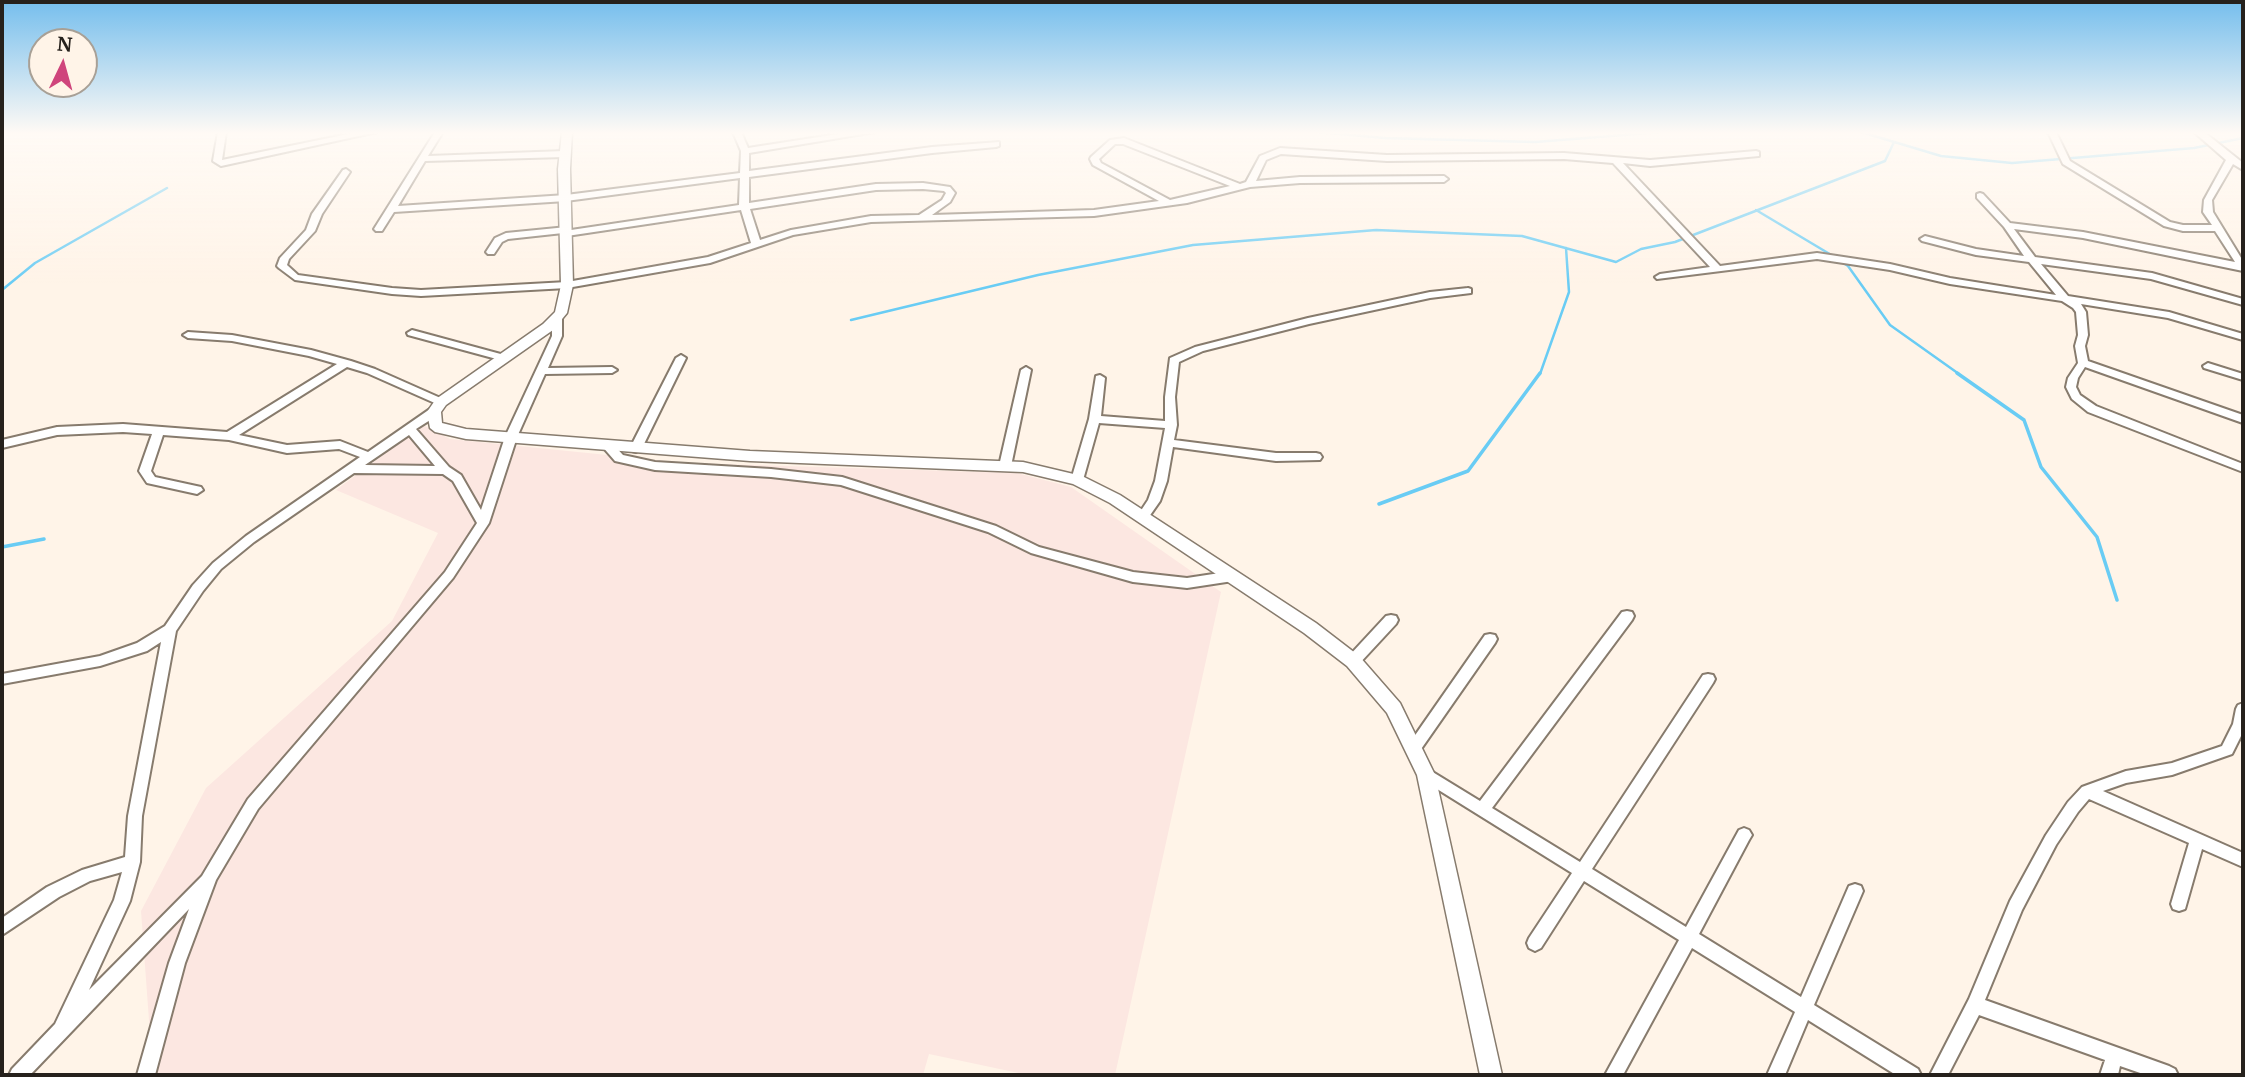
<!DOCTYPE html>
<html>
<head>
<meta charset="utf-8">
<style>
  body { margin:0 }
  #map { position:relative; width:2245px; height:1077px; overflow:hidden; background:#fff4e8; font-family:Merriweather,serif }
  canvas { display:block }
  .frame { position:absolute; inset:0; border:4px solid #26211c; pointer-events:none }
  .north { position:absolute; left:28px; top:28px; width:70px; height:70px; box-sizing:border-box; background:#fff4e8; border:2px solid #a8a096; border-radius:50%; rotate:5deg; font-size:19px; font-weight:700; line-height:28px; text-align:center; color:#26211c }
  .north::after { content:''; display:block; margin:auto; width:24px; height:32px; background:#cf457c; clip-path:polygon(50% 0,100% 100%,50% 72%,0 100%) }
</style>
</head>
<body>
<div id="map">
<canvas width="2245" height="1077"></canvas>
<div class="frame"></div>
<div class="north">N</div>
</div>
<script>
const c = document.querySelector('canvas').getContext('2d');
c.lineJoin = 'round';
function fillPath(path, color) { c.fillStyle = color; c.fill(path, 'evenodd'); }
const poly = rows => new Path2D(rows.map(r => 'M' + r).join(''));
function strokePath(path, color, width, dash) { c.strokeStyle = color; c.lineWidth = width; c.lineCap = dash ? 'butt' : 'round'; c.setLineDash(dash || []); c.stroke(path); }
fillPath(poly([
  [423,425,450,439,686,463,1017,473,1071,487,1221,592,1115,1075,1028,1075,929,1054,923,1075,153,1075,141,911,206,788,392,621,438,533,336,490]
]), '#fce7e1');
strokePath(poly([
  [1317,132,1385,138,1535,142,1661,132],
  [1861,132,1941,156,2012,163,2194,148,2243,138],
  [1756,210,1833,256],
  [1842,262,1848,266,1890,325,1959,374],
  [2,290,35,263,167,188],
  [851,320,1038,275,1193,245,1376,230,1522,236,1616,262,1641,249,1675,242,1885,161,1894,142],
  [1540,374,1569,292,1566,248]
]), '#69ccf4', 2.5);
strokePath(poly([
  [1957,373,2024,420,2041,467,2097,537,2117,600],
  [1379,504,1468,471,1540,373],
  [2,547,44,539]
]), '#69ccf4', 3.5);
const minor = poly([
  [218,132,226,132,222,160,358,132,377,132,221,166,213,161,218,132],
  [435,132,443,132,428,156,564,151,568,154,564,157,425,161,398,206,566,195,740,173,741,151,733,132,741,132,748,148,851,132,875,132,749,153,749,171,932,147,999,142,999,146,996,147,932,153,749,177,749,203,876,184,923,183,950,187,955,193,950,202,932,215,1094,210,1159,201,1093,165,1090,159,1091,157,1110,140,1124,138,1240,184,1246,182,1260,156,1280,148,1387,155,1564,153,1650,160,1756,151,1759,152,1759,156,1650,166,1623,163,1720,266,1817,253,1890,264,1950,278,2056,295,2029,262,1976,255,1922,241,1920,239,1925,236,1976,249,2024,256,2004,227,1977,198,1977,194,1980,193,1983,194,2010,223,2083,232,2235,262,2215,231,2183,231,2164,226,2063,164,2048,132,2056,132,2070,161,2170,222,2183,225,2212,225,2203,212,2204,200,2226,160,2194,132,2204,132,2243,163,2243,170,2233,164,2212,200,2213,212,2243,261,2243,271,2083,238,2014,229,2035,257,2152,273,2243,299,2243,305,2151,279,2041,264,2068,296,2169,312,2243,334,2243,340,2168,318,2081,304,2086,312,2088,335,2085,346,2088,361,2243,415,2243,423,2085,367,2078,378,2076,387,2080,395,2096,406,2243,464,2243,472,2088,412,2072,399,2066,387,2068,378,2078,363,2075,346,2078,335,2076,312,2073,308,2062,301,1950,284,1890,270,1817,259,1657,279,1655,277,1660,274,1710,267,1613,163,1564,159,1387,161,1281,154,1266,160,1256,181,1300,177,1444,176,1448,179,1444,182,1300,183,1250,187,1187,203,1094,216,871,222,793,235,710,263,567,288,421,296,392,294,295,280,279,268,277,266,280,258,306,230,312,214,343,170,346,169,350,172,322,214,315,231,289,259,287,265,298,275,392,288,421,290,567,282,708,257,751,243,741,210,567,236,563,233,508,239,502,242,494,254,488,254,486,252,495,238,506,233,567,227,571,230,739,205,740,178,566,201,394,212,382,231,376,231,374,229,435,132],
  [1115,144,1123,144,1230,186,1170,200,1101,163,1099,159,1115,144],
  [923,189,944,191,946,193,942,200,919,215,871,216,791,230,760,240,750,209,876,190,923,189],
  [1468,288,1471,289,1471,293,1430,298,1309,324,1203,351,1179,362,1175,397,1177,425,1174,440,1276,453,1316,453,1320,454,1322,457,1320,460,1276,461,1173,447,1167,481,1160,501,1146,521,1142,522,1136,518,1148,500,1155,481,1165,428,1099,423,1083,480,1077,484,1071,480,1089,419,1096,376,1100,375,1105,378,1101,416,1165,421,1165,397,1170,358,1195,347,1308,318,1430,292,1468,288],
  [557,316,562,319,562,336,548,368,612,367,617,370,612,373,545,374,517,437,489,523,453,578,258,809,216,880,185,963,155,1075,137,1075,169,963,189,909,30,1075,9,1075,12,1069,55,1024,114,900,122,872,90,881,59,897,2,935,2,918,47,887,82,870,125,857,128,816,161,642,147,651,100,666,2,684,2,674,100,656,137,643,165,626,193,585,213,563,246,536,360,457,339,449,287,453,229,440,163,435,151,471,155,477,201,487,203,490,197,494,147,483,139,471,152,434,123,432,57,435,2,448,2,440,57,427,123,424,227,432,337,364,309,356,232,341,188,338,183,335,188,332,232,335,311,350,351,361,375,369,445,400,446,402,441,406,437,404,367,373,347,367,239,435,287,445,340,441,368,452,430,409,438,409,440,412,438,415,416,429,449,467,461,475,481,510,505,437,552,336,552,319,557,316],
  [409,435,435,466,365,465,409,435],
  [354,473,443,474,453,481,477,523,445,572,248,799,202,876,89,990,130,901,140,862,142,816,176,631,203,591,221,569,254,542,354,473],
  [412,330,508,356,509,358,504,361,408,335,407,333,412,330],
  [681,355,686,358,642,448,636,452,632,451,630,448,676,358,681,355],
  [2208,363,2243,374,2243,380,2204,368,2203,366,2208,363],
  [1026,367,1031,370,1011,466,1005,470,999,466,1021,370,1026,367],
  [607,441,611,442,623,455,655,462,771,469,842,477,996,526,1039,547,1133,572,1187,578,1233,571,1237,573,1239,576,1237,579,1233,581,1187,588,1133,582,1031,553,988,532,841,485,771,477,655,470,615,461,601,445,607,441],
  [1627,611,1632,612,1634,616,1632,620,1492,808,1580,862,1703,675,1708,674,1713,675,1715,679,1713,683,1592,869,1686,927,1739,830,1744,828,1749,830,1752,835,1749,840,1699,934,1801,997,1849,886,1855,884,1861,886,1863,891,1814,1005,1918,1069,1921,1075,1896,1075,1808,1020,1785,1075,1767,1075,1795,1012,1692,948,1623,1075,1605,1075,1679,940,1584,881,1541,948,1535,951,1529,948,1527,943,1529,938,1572,873,1421,779,1419,775,1421,771,1426,769,1431,771,1480,801,1622,612,1627,611],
  [1391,615,1396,616,1398,620,1396,624,1358,665,1353,666,1348,665,1346,661,1348,657,1386,616,1391,615],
  [1490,634,1495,635,1497,639,1495,643,1419,752,1414,754,1409,752,1407,748,1409,744,1485,635,1490,634],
  [2243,703,2243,732,2232,754,2172,775,2126,783,2103,791,2243,853,2243,867,2202,849,2185,909,2179,911,2173,909,2171,904,2189,843,2089,799,2078,812,2056,845,2022,910,1985,1000,2169,1066,2175,1069,2178,1075,2146,1075,2120,1066,2118,1075,2100,1075,2105,1060,1979,1015,1948,1075,1930,1075,1969,999,2010,901,2046,835,2068,802,2082,787,2126,771,2172,763,2222,746,2233,724,2236,709,2238,705,2243,703]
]);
const tertiary = poly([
  [562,132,572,132,570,169,573,285,567,313,553,330,446,405,441,412,442,423,466,429,750,451,1023,462,1082,476,1120,495,1316,623,1359,656,1400,703,1435,775,1502,1075,1480,1075,1417,775,1387,713,1347,666,1304,633,1110,503,1073,484,1023,472,750,461,466,439,435,432,430,428,427,412,436,399,543,324,555,312,561,285,558,169,562,132]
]);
strokePath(minor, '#877b6d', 4);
strokePath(tertiary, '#877b6d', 3);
fillPath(minor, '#fff');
fillPath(tertiary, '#fff');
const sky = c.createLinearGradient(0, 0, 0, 283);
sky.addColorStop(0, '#75beed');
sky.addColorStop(0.47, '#fffaf5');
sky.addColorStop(1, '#fffaf500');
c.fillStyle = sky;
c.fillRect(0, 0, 2245, 283);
</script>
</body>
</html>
